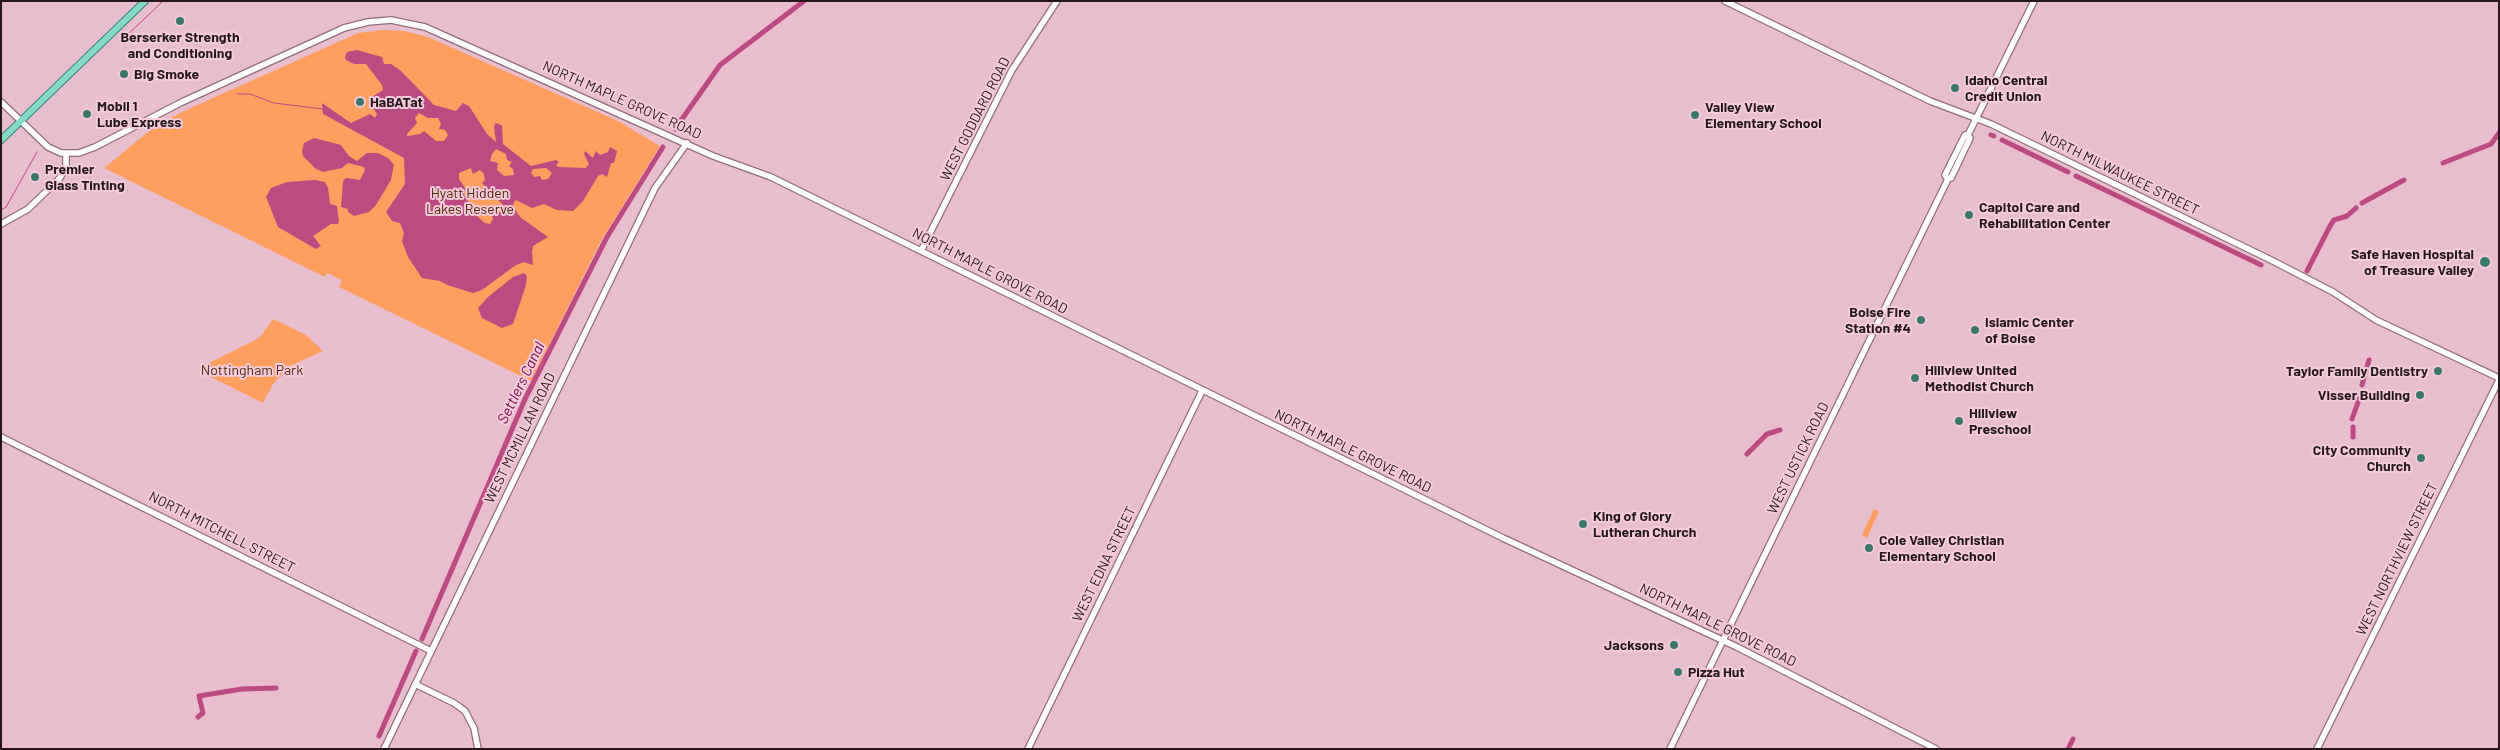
<!DOCTYPE html>
<html>
<head>
<meta charset="utf-8">
<style>
  body { margin:0 }
  #map { position:relative; width:2500px; height:750px; overflow:hidden; background:#e8bdce; font-family:Barlow,sans-serif }
  canvas { display:block }
  .frame { position:absolute; inset:0; border:2px solid #25161c; pointer-events:none }
</style>
</head>
<body>
<div id="map">
<canvas width="2500" height="750"></canvas>
<div class="frame"></div>
</div>
<script>
const c = document.querySelector('canvas').getContext('2d');
c.lineJoin = 'round';
function fillPath(path, color) { c.fillStyle = color; c.fill(path, 'evenodd'); }
const poly = rows => new Path2D(rows.map(r => 'M' + r).join(''));
function strokePath(path, color, width, dash) { c.strokeStyle = color; c.lineWidth = width; c.lineCap = dash ? 'butt' : 'round'; c.setLineDash(dash || []); c.stroke(path); }
function write(font, color, halo, rows, align = 'center') {
  c.font = font + ' Barlow,sans-serif'; c.lineWidth = 4; c.setLineDash([]); c.textBaseline = 'middle'; c.strokeStyle = halo; c.fillStyle = color; for (const [text, x, y, turn = 0] of rows) {
    c.save(); c.translate(x, y); c.rotate((+turn || 0) * Math.PI / 180); c.textAlign = isNaN(turn) ? turn : align; if (halo) c.strokeText(text, 0, 0); c.fillText(text, 0, 0); c.restore();
  }
}
fillPath(poly([
  [382,30,404,31,428,37,618,121,660,146,601,241,531,381,339,287,342,280,327,273,325,277,104,168,154,127,184,111,358,33],
  [273,319,306,335,323,351,290,366,273,384,263,403,199,371,205,365,259,338],
  [1874,509,1879,511,1867,538,1862,535]
]), '#ff9f5f');
fillPath(poly([
  [357,50,382,57,384,64,391,64,401,71,434,105,456,111,463,103,469,106,487,134,496,142,494,127,495,123,499,124,502,126,503,144,531,166,556,160,559,162,556,165,558,167,586,168,589,164,584,154,585,151,593,158,596,151,600,155,608,152,610,147,617,151,614,163,611,163,607,177,602,174,598,176,583,201,573,211,557,210,544,204,532,208,516,200,514,202,513,206,520,217,548,237,533,246,532,252,533,265,524,262,516,265,482,290,473,293,447,285,440,281,422,278,408,257,402,241,404,233,400,223,392,221,386,212,405,184,404,158,323,114,322,103,351,123,370,114,375,118,377,114,371,105,376,105,377,99,372,97,383,90,382,85,366,64,354,64,346,60,345,57,347,52],
  [419,113,428,118,438,118,441,124,439,129,445,130,448,135,444,141,436,141,424,131,420,134,407,136,407,134,417,123,415,118],
  [496,149,506,154,507,160,512,162,509,166,513,169,514,175,504,176,497,170,498,163,490,161,492,154],
  [471,168,473,174,480,170,484,174,485,180,482,183,504,206,503,211,500,212,490,209,493,219,490,224,485,223,478,217,464,195,465,188,459,179,459,173],
  [546,168,552,173,548,179,542,180,540,176,534,177,531,173,533,169],
  [314,138,341,145,349,156,357,161,367,153,378,153,388,158,394,165,391,180,376,205,369,212,354,216,348,212,348,209,341,207,343,181,346,178,360,180,365,170,364,167,348,163,342,168,323,172,316,169,303,156,302,151,304,143],
  [315,180,325,182,328,188,330,204,337,206,339,222,338,224,331,224,313,236,321,246,316,249,278,227,266,197,271,188,287,182],
  [524,273,527,276,526,285,513,324,502,328,482,318,478,308,488,297,513,277]
]), '#bb4b80');
strokePath(poly([
  [120,42,163,1],
  [237,94,250,94,274,103,323,109],
  [1,210,6,207,37,152]
]), '#bb4b80', 1);
strokePath(poly([
  [675,129,720,65,804,1],
  [1991,135,1994,136],
  [2002,140,2068,172],
  [2443,163,2491,144,2499,133],
  [2076,176,2261,265],
  [2362,203,2404,180],
  [2307,271,2330,226,2334,220,2347,216,2356,208],
  [2362,385,2369,360],
  [2352,419,2361,394],
  [2353,427,2353,437],
  [1747,454,1767,434,1780,430],
  [422,639,525,399,607,237,663,147],
  [198,717,203,713,199,696,242,689,276,688],
  [379,736,416,651],
  [2068,749,2073,739]
]), '#bb4b80', 5);
const secondary = poly([
  [1725,1,1930,101,1991,124,2271,260,2333,292,2376,320,2499,378],
  [1,102,48,147,61,153,79,153,95,147,182,102,344,28,368,22,391,20,425,27,713,156,771,177,1503,538,1737,647,1936,749],
  [1948,179,1945,175,1965,135,1968,135],
  [1,224,28,209,60,178,66,166,66,153],
  [921,251,1012,70,1057,1],
  [1,437,431,651],
  [415,684,454,703,465,711,474,728,478,749],
  [384,749,655,188,687,143],
  [1028,749,1202,391],
  [1670,749,1948,179,1951,178,1970,138,1968,135,2034,1],
  [2317,749,2499,380]
]);
const primary = poly([
  [1,140,145,1]
]);
strokePath(secondary, '#926c7b', 8);
strokePath(primary, '#2f8472', 8);
strokePath(secondary, '#fff', 5.5);
strokePath(primary, '#86d9c6', 6);
for (const [x, y, r, color] of [
  [180,21,5,"#397968"],
  [124,74,5,"#397968"],
  [1955,88,5,"#397968"],
  [360,102,5,"#397968"],
  [87,114,5,"#397968"],
  [1695,115,5,"#397968"],
  [35,177,5,"#397968"],
  [1969,215,5,"#397968"],
  [2485,262,6,"#397968"],
  [1921,320,5,"#397968"],
  [1975,330,5,"#397968"],
  [2438,371,5,"#397968"],
  [1915,378,5,"#397968"],
  [2420,395,5,"#397968"],
  [1959,421,5,"#397968"],
  [2421,458,5,"#397968"],
  [1583,524,5,"#397968"],
  [1869,548,5,"#397968"],
  [1674,645,5,"#397968"],
  [1678,672,5,"#397968"]
]) { const dot = new Path2D(); dot.arc(x, y, r, 0, 2 * Math.PI); c.fillStyle = color; c.fill(dot); strokePath(dot, '#f5cadb', 2); }
write('bold 14px', '#25161c', '#f5cadb', [
  ["Berserker Strength",180,37,"center"],
  ["and Conditioning",180,53,"center"],
  ["Big Smoke",134,74],
  ["Idaho Central",1965,80],
  ["Credit Union",1965,96],
  ["HaBATat",370,102],
  ["Mobil 1",97,106],
  ["Lube Express",97,122],
  ["Valley View",1705,107],
  ["Elementary School",1705,123],
  ["Premier",45,169],
  ["Glass Tinting",45,185],
  ["Capitol Care and",1979,207],
  ["Rehabilitation Center",1979,223],
  ["Safe Haven Hospital",2474,254,"right"],
  ["of Treasure Valley",2474,270,"right"],
  ["Boise Fire",1911,312,"right"],
  ["Station #4",1911,328,"right"],
  ["Islamic Center",1985,322],
  ["of Boise",1985,338],
  ["Hillview United",1925,370],
  ["Methodist Church",1925,386],
  ["Taylor Family Dentistry",2428,371,"right"],
  ["Visser Building",2410,395,"right"],
  ["Hillview",1969,413],
  ["Preschool",1969,429],
  ["City Community",2411,450,"right"],
  ["Church",2411,466,"right"],
  ["King of Glory",1593,516],
  ["Lutheran Church",1593,532],
  ["Cole Valley Christian",1879,540],
  ["Elementary School",1879,556],
  ["Jacksons",1664,645,"right"],
  ["Pizza Hut",1688,672]
], 'left');
write('14px', '#25161c', '#f5cadb', [
  ["NORTH MAPLE GROVE ROAD",622,100,24],
  ["WEST GODDARD ROAD",975,119,-63],
  ["NORTH MILWAUKEE STREET",2120,173,26],
  ["NORTH MAPLE GROVE ROAD",990,271,27],
  ["WEST MCMILLAN ROAD",520,438,-64],
  ["NORTH MAPLE GROVE ROAD",1353,451,26],
  ["WEST USTICK ROAD",1798,458,-64],
  ["NORTH MITCHELL STREET",222,532,27],
  ["WEST NORTHVIEW STREET",2397,559,-64],
  ["WEST EDNA STREET",1104,564,-64],
  ["NORTH MAPLE GROVE ROAD",1718,625,26]
]);
write('14px', '#4f2607', '#f5cadb', [
  ["Hyatt Hidden",470,193],
  ["Lakes Reserve",470,209],
  ["Nottingham Park",252,370]
]);
write('italic 15px', '#750847', '#f5cadb', [
  ["Settlers Canal",521,383,-64]
]);
</script>
</body>
</html>
